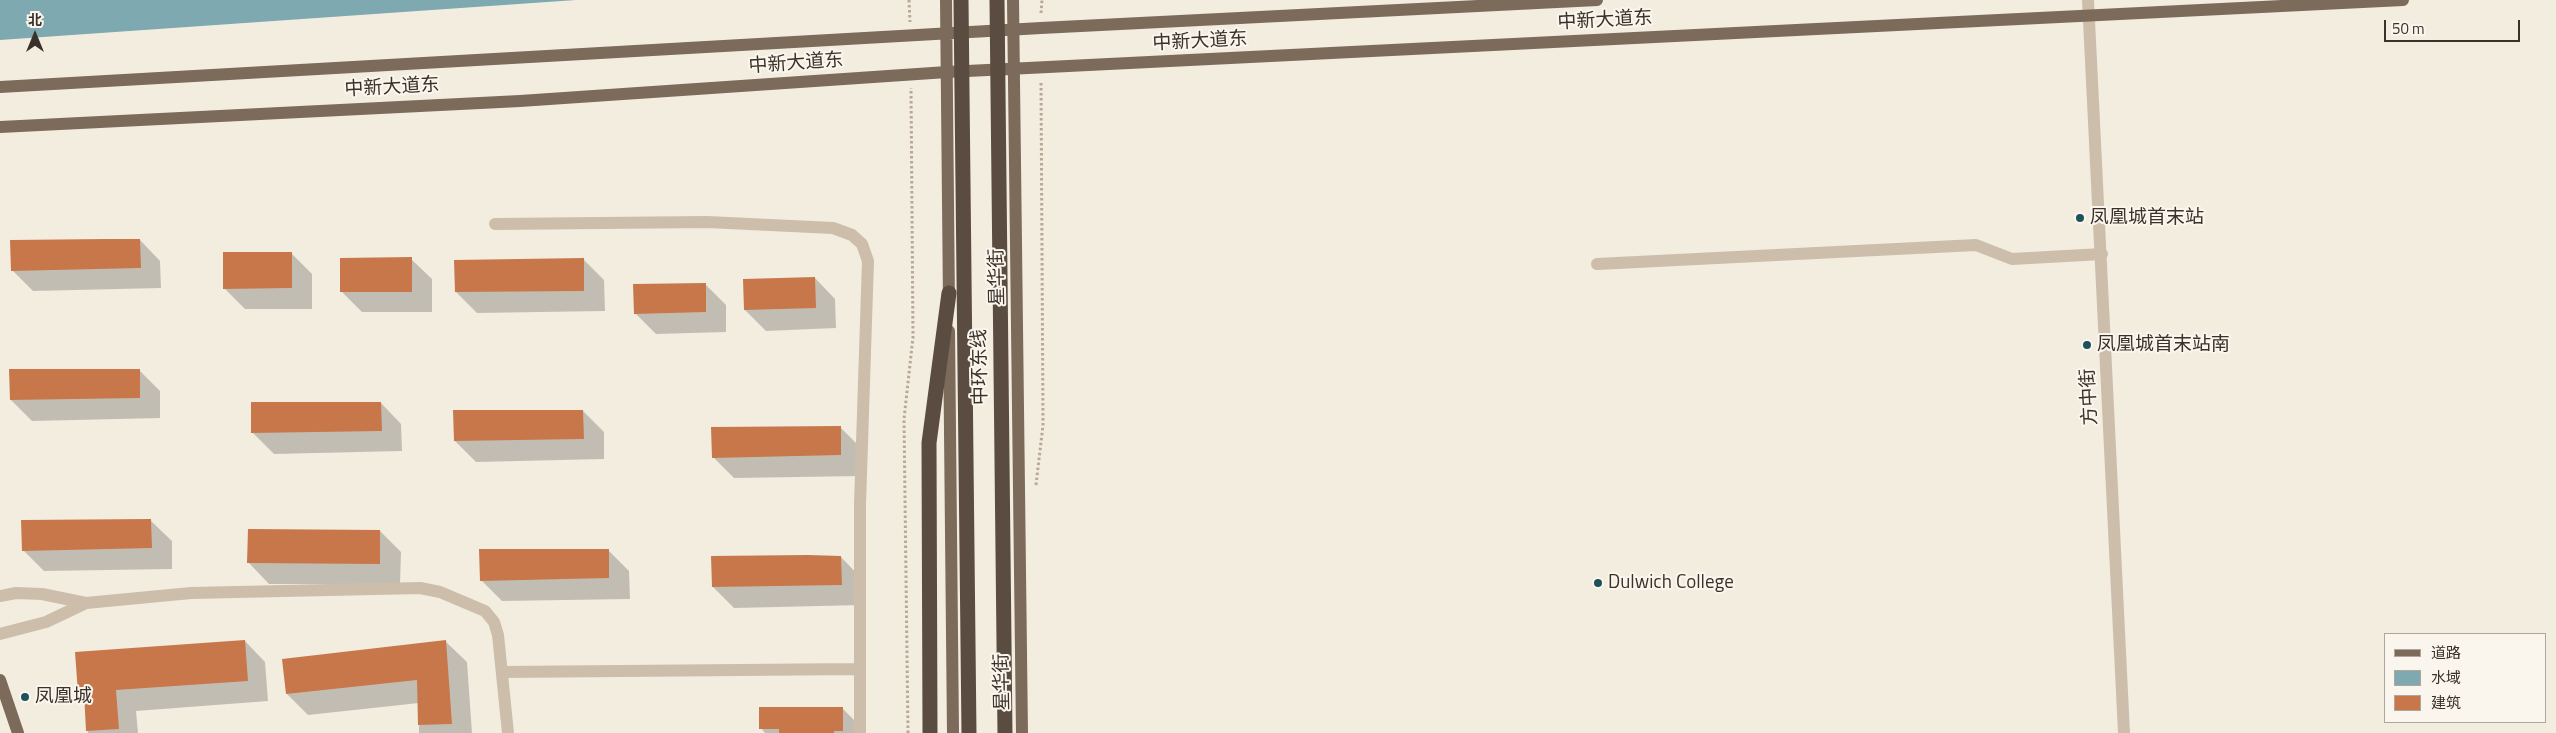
<!DOCTYPE html>
<html>
<head>
<meta charset="utf-8">
<style>
  body { margin:0 }
  #map { position:relative; width:2556px; height:733px; overflow:hidden; background:#f3ede0; font-family:"Titillium Web","Noto Sans SC",sans-serif }
  canvas { display:block }
  .legend { position:absolute; left:2384px; top:633px; width:162px; height:90px; box-sizing:border-box; background:#fbf6ed; border:1px solid #aea79f; margin:0; padding:6px 9px; list-style:none; font-size:15px; color:#3a312a }
  .legend li { display:flex; align-items:center; gap:10px; height:25px }
  .legend b { width:25px; border:1px solid #aea79f }
  .north { position:absolute; left:10px; top:10px; width:50px; height:50px; -webkit-text-stroke:4px #fbf6ed; paint-order:stroke; rotate:0deg; font-size:14px; font-weight:700; line-height:20px; text-align:center; color:#3a312a }
  .north::after { content:''; display:block; margin:auto; width:18px; height:22px; background:#3a312a; clip-path:polygon(50% 0,100% 100%,50% 72%,0 100%) }
  .scale { position:absolute; left:2384px; top:20px; width:136px; height:22px; box-sizing:border-box; border:2px solid #3a312a; border-top:0; padding-left:6px; font-size:15px; line-height:18px; white-space:nowrap; color:#3a312a; -webkit-text-stroke:4px #fbf6ed; paint-order:stroke }
</style>
</head>
<body>
<div id="map">
<canvas width="2556" height="733"></canvas>
<ul class="legend">
<li><b style="height:6px;background:#7c6a5b"></b>道路</li>
<li><b style="height:14px;background:#7ea9b1"></b>水域</li>
<li><b style="height:14px;background:#c7774a"></b>建筑</li>
</ul>
<div class="north">北</div>
<div class="scale">50 m</div>
</div>
<script>
const c = document.querySelector('canvas').getContext('2d');
c.lineJoin = 'round';
function fillPath(path, color) { c.fillStyle = color; c.fill(path, 'evenodd'); }
const poly = rows => new Path2D(rows.map(r => 'M' + r).join(''));
function strokePath(path, color, width, dash) { c.strokeStyle = color; c.lineWidth = width; c.lineCap = dash ? 'butt' : 'round'; c.setLineDash(dash || []); c.stroke(path); }
function write(font, color, halo, rows, align = 'center') {
  c.font = font + ' "Titillium Web","Noto Sans SC",sans-serif'; c.lineWidth = 4; c.setLineDash([]); c.textBaseline = 'middle'; c.strokeStyle = halo; c.fillStyle = color; for (const [text, x, y, turn = 0] of rows) {
    c.save(); c.translate(x, y); c.rotate((+turn || 0) * Math.PI / 180); c.textAlign = isNaN(turn) ? turn : align; if (halo) c.strokeText(text, 0, 0); c.fillText(text, 0, 0); c.restore();
  }
}
fillPath(poly([
  [0,0,576,0,0,40]
]), '#7ea9b1');
fillPath(poly([
  [140,240,160,261,161,288,33,291,12,270],
  [291,253,312,274,312,309,245,309,224,288],
  [411,259,432,279,432,312,362,312,342,292],
  [583,259,604,280,605,311,477,313,456,292],
  [815,278,835,299,836,328,766,331,745,310],
  [705,284,726,305,726,332,656,334,635,313],
  [139,370,160,391,160,418,32,421,11,400],
  [381,403,401,424,402,451,274,454,253,433],
  [583,411,604,432,604,459,476,462,455,441],
  [840,427,861,448,862,476,734,478,713,457],
  [151,521,172,541,172,569,44,571,23,550],
  [380,531,401,552,400,584,269,584,249,563],
  [608,550,629,571,630,599,502,601,481,580],
  [841,557,861,578,862,605,734,608,713,587],
  [245,641,265,662,268,701,136,711,138,733,88,733,86,699,79,692],
  [446,642,467,662,472,733,419,733,419,703,308,715,287,694],
  [842,708,863,729,863,733,765,733,761,728]
]), '#0003');
fillPath(poly([
  [107,239,140,239,141,268,11,271,10,240],
  [223,252,292,252,292,288,223,289],
  [412,257,412,292,340,292,340,258],
  [584,258,584,291,455,292,454,260],
  [815,277,816,308,744,310,743,279],
  [706,283,706,312,634,314,633,284],
  [9,369,140,369,140,398,10,400],
  [251,402,381,402,382,431,251,433],
  [453,410,583,410,584,439,454,441],
  [841,426,841,455,712,458,711,427],
  [151,519,152,548,22,551,21,520],
  [248,529,380,530,380,564,247,563],
  [479,549,609,549,609,578,480,581],
  [808,555,841,556,842,585,712,587,711,556],
  [245,640,248,681,116,690,119,729,86,731,84,692,78,693,75,652],
  [446,640,452,724,418,725,417,680,286,694,282,659],
  [759,707,843,707,843,731,834,731,834,733,779,733,779,729,759,729]
]), '#c7774a');
strokePath(poly([
  [909,0,910,22],
  [1041,13,1042,0],
  [1036,485,1043,425,1041,82],
  [908,733,904,419,913,337,911,88]
]), '#b8a895', 3, [2.5, 2.5]);
strokePath(poly([
  [2088,0,2124,733],
  [495,224,707,222,833,228,852,235,862,244,868,261,860,504,860,733],
  [1597,264,1976,245,2012,259,2102,254],
  [0,596,16,593,42,594,86,603,191,593,420,588,440,592,485,611,494,622,498,635,508,733],
  [0,634,46,622,86,603],
  [502,672,859,669]
]), '#ccbeab', 12);
strokePath(poly([
  [946,0,949,303],
  [1013,0,1022,733],
  [0,87,1041,28,1597,0],
  [0,127,520,101,947,72,2403,0],
  [949,331,953,733],
  [0,680,18,733]
]), '#7c6a5b', 12);
strokePath(poly([
  [930,733,929,443,949,293]
]), '#5b4c41', 15);
strokePath(poly([
  [961,0,969,733],
  [997,0,1005,733]
]), '#5b4c41', 15);
for (const [x, y, r, color] of [
  [2080,218,5,"#1f515d"],
  [2087,345,5,"#1f515d"],
  [1598,583,5,"#1f515d"],
  [25,697,5,"#1f515d"]
]) { const dot = new Path2D(); dot.arc(x, y, r, 0, 2 * Math.PI); c.fillStyle = color; c.fill(dot); strokePath(dot, '#fbf6ed', 2); }
write('19px', '#3a312a', '#fbf6ed', [
  ["中新大道东",1605,21,-3],
  ["中新大道东",1200,42,-3],
  ["中新大道东",796,64,-4],
  ["中新大道东",392,88,-3],
  ["星华街",998,277,-91],
  ["中环东线",981,367,-91],
  ["方中街",2090,397,-93],
  ["星华街",1003,682,-91]
]);
write('19px', '#3a312a', '#fbf6ed', [
  ["凤凰城首末站",2090,218],
  ["凤凰城首末站南",2097,345],
  ["Dulwich College",1608,583],
  ["凤凰城",35,697]
], 'left');
</script>
</body>
</html>
